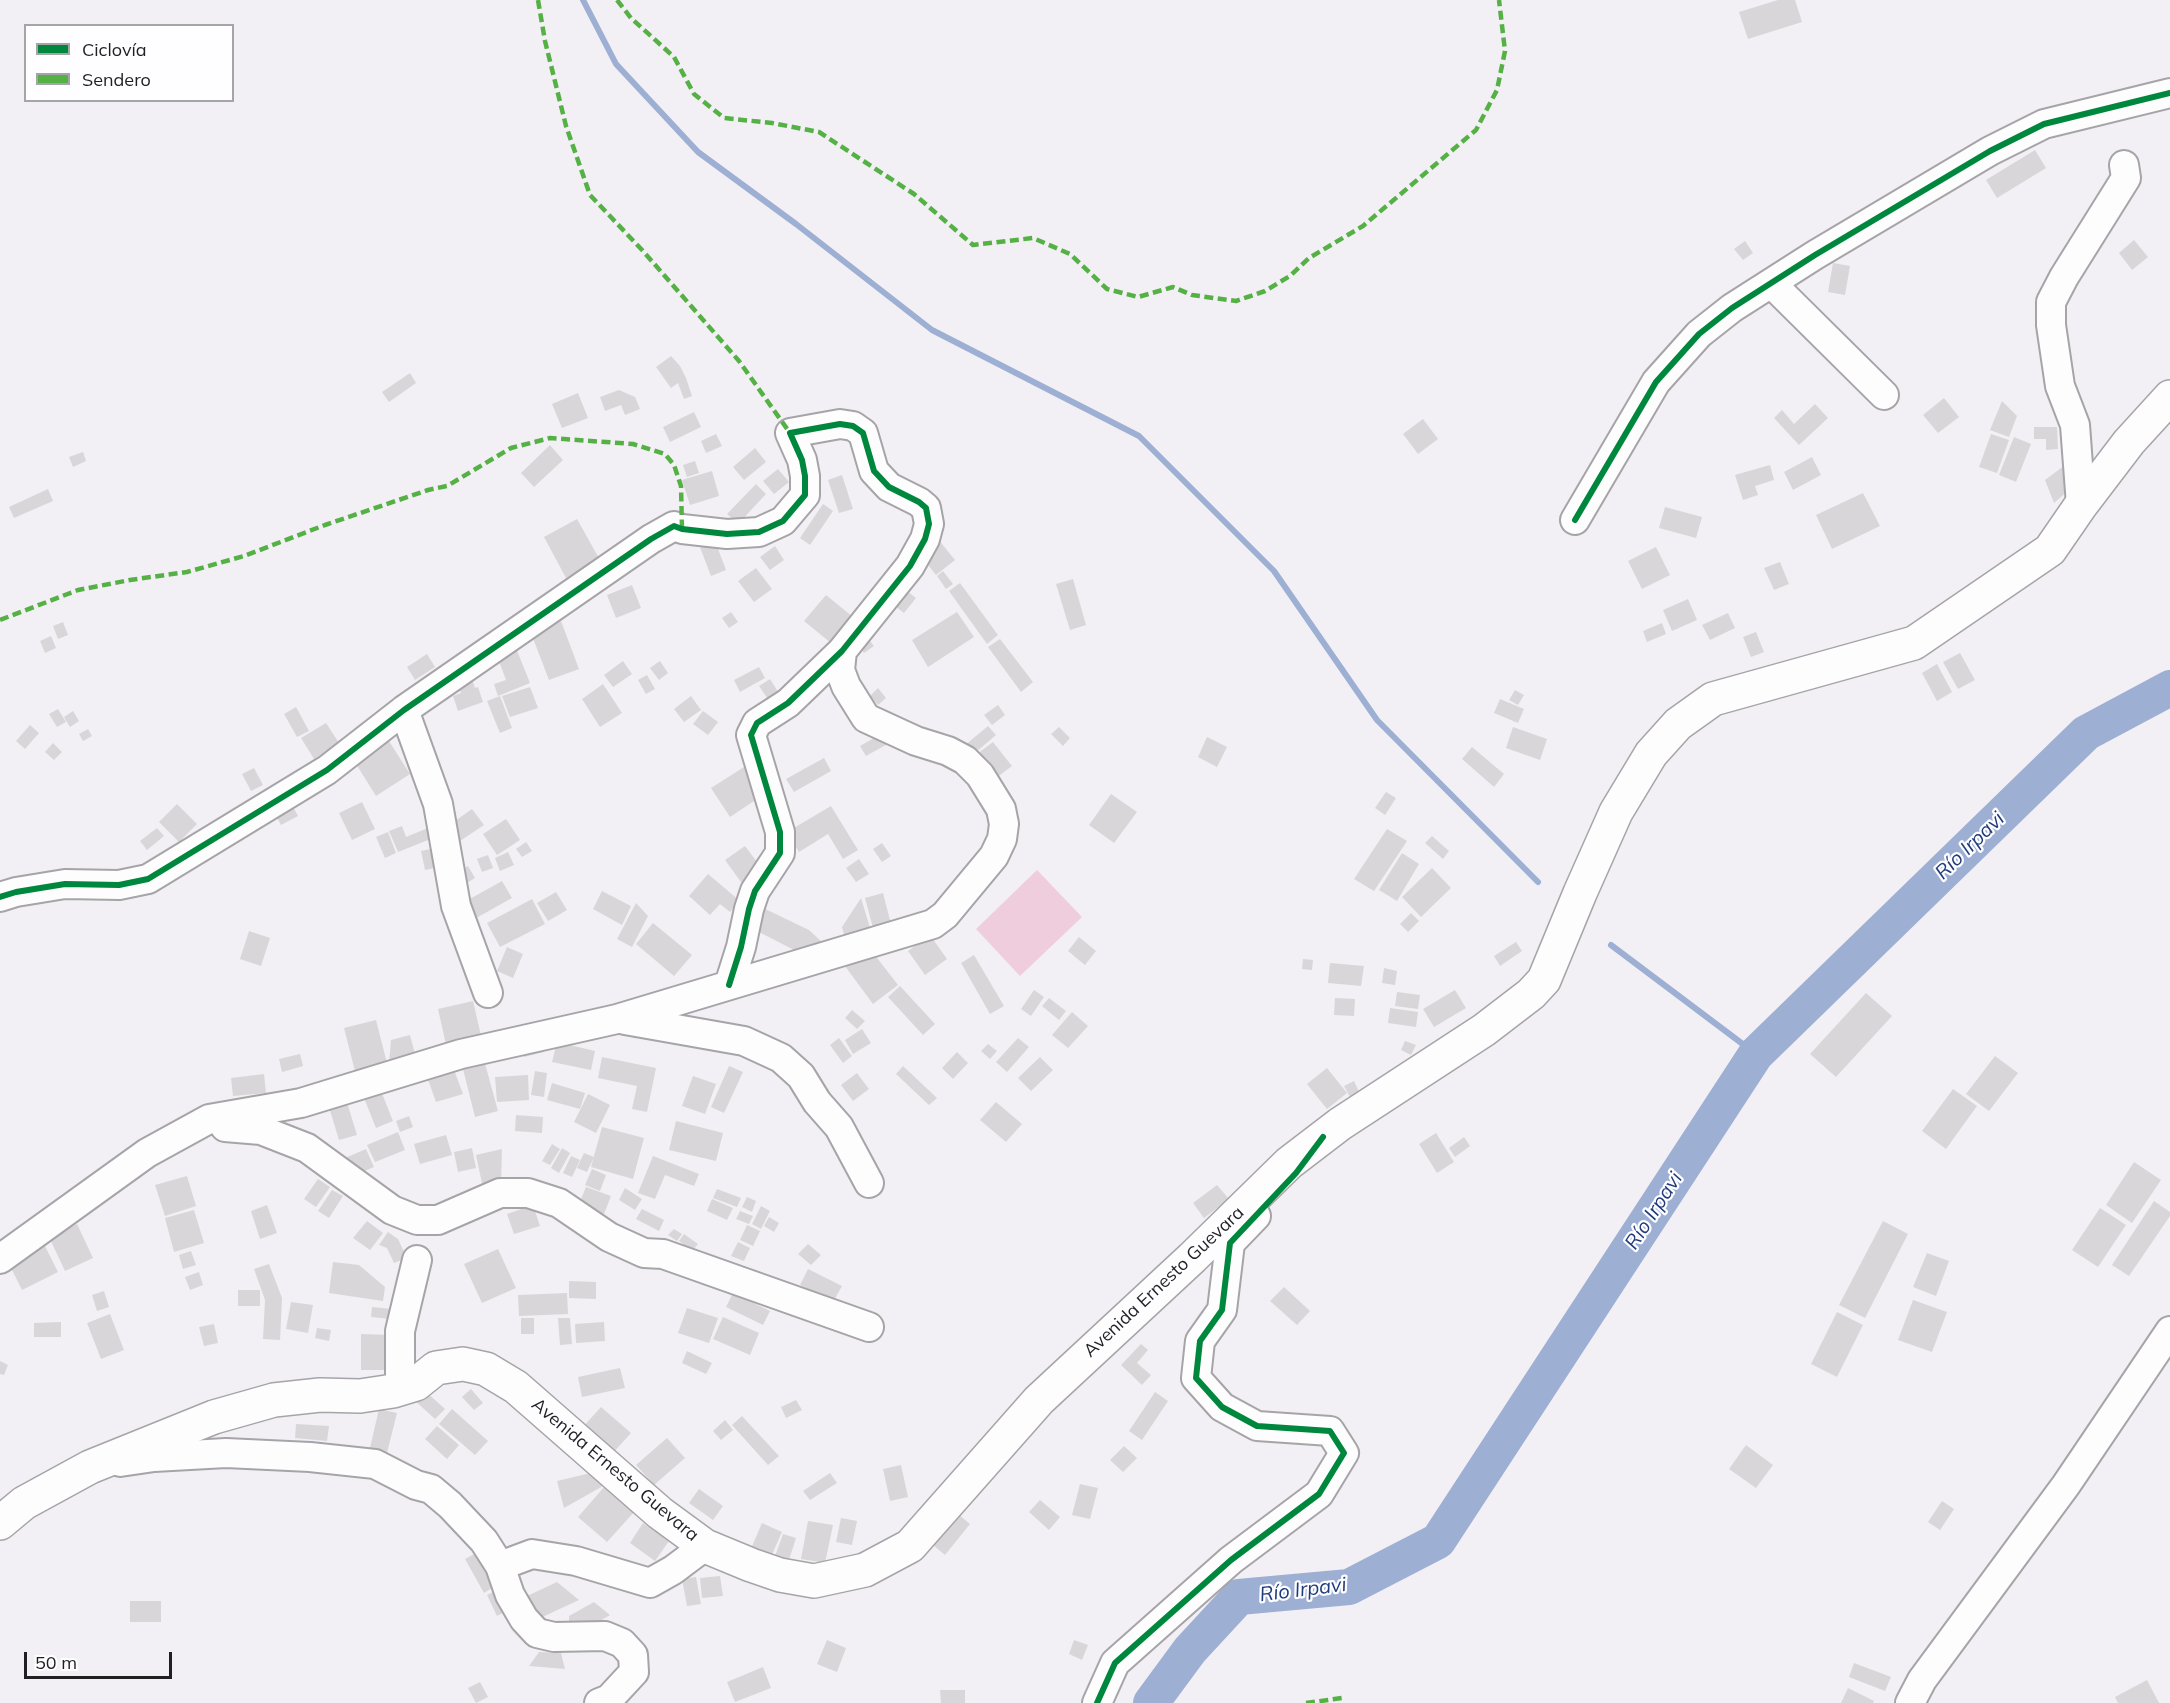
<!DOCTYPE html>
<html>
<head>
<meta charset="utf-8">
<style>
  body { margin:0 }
  #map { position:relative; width:2170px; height:1703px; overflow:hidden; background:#f2f0f4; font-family:Mulish,sans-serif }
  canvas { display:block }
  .legend { position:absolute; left:24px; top:24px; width:210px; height:78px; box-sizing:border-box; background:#fefdff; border:2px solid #a5a4a7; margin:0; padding:8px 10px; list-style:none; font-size:18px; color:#201f22 }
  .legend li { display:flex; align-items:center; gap:12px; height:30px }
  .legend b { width:30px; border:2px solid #a5a4a7 }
  .scale { position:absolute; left:24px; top:1652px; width:148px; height:27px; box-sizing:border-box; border:3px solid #201f22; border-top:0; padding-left:8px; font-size:18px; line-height:21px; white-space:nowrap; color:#201f22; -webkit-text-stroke:4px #fefdff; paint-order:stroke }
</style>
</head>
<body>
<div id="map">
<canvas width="2170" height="1703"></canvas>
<ul class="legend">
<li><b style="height:8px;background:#00873e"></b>Ciclovía</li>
<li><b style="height:8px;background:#55b145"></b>Sendero</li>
</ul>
<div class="scale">50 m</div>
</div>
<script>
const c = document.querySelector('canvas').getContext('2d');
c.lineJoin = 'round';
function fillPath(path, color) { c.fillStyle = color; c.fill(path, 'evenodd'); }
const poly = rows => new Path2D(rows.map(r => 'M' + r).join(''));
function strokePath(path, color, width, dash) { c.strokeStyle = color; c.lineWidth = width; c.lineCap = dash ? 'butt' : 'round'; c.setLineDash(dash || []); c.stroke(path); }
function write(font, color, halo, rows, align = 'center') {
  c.font = font + ' Mulish,sans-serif'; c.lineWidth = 4.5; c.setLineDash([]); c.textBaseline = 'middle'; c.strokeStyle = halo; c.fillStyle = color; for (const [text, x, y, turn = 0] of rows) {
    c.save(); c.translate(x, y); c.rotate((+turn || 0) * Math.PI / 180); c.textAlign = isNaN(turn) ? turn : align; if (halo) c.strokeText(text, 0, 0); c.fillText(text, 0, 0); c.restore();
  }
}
fillPath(poly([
  [1037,870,1082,917,1020,976,976,929]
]), '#efcddd');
strokePath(poly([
  [583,0,616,64,698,152,796,224,932,330,1139,436,1274,571,1377,720,1538,882],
  [1611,945,1756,1054]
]), '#9eafd4', 6);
strokePath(poly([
  [1151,1703,1190,1650,1239,1597,1349,1587,1438,1541,1756,1054,2086,733,2170,688]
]), '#9eafd4', 36);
fillPath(poly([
  [1778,0,1795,0,1802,22,1748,39,1739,12],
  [2035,150,2046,168,1997,198,1986,180],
  [2134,240,2148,257,2132,270,2119,253],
  [1745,241,1753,253,1743,260,1734,249],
  [1833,263,1850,266,1845,295,1828,292],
  [671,356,680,366,686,378,692,396,684,399,678,383,671,388,656,367],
  [410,373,416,383,389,402,382,392],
  [619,390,635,397,640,409,625,415,621,405,605,411,600,397],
  [578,393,588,418,562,428,552,404],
  [1944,398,1959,417,1938,433,1923,415],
  [2002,401,2017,416,2009,437,1990,430],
  [1815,404,1828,418,1799,445,1774,418,1782,410,1794,424],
  [694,412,701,427,670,442,663,427],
  [1423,419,1438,439,1418,454,1403,434],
  [2034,427,2057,427,2058,449,2046,450,2046,439,2034,439],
  [716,434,722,446,706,453,701,441],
  [1991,434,2009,440,1997,473,1979,467],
  [2014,437,2031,444,2016,482,1999,475],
  [550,445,563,460,534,487,521,473],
  [755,448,766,462,744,480,733,467],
  [83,452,86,461,73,467,69,457],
  [1812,457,1821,475,1793,490,1784,472],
  [695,461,699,473,687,477,683,465],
  [1770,465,1774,480,1755,486,1758,495,1743,500,1735,475],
  [2065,465,2070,489,2054,503,2045,480],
  [778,469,789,482,774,494,763,481],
  [712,471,719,496,690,505,682,480],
  [842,475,853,509,839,513,828,480],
  [756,484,766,494,738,524,727,514],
  [48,489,53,501,14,518,9,507],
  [1863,493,1880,526,1832,549,1816,515],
  [823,504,833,511,810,545,800,538],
  [1665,507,1702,517,1696,538,1659,528],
  [577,519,600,560,566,578,544,537],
  [938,539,955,560,936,575,919,553],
  [715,541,726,570,711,576,698,542],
  [775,546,784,560,770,570,760,557],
  [1656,547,1670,575,1642,589,1628,561],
  [1780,562,1789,584,1774,590,1764,568],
  [756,568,772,589,754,602,738,581],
  [943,571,953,584,946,589,937,576],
  [1073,579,1086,625,1070,630,1056,584],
  [960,583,998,635,987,644,949,591],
  [632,585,641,608,616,618,607,595],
  [899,585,916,598,904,613,888,601],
  [826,595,853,617,831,643,804,621],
  [1688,599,1697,620,1672,631,1663,610],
  [731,612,738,622,729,628,722,618],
  [957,612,974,637,928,667,912,640],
  [1728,613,1735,628,1710,640,1702,625],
  [561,621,579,669,549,680,531,633],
  [63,622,68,635,58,639,53,626],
  [1662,623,1666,634,1647,642,1643,631],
  [1756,632,1764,652,1751,657,1743,637],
  [865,635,874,646,864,653,858,644],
  [51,636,56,648,45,653,40,641],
  [1000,639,1033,682,1021,692,988,647],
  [516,648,530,683,498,696,494,684,506,680,497,656],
  [1960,653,1975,680,1958,689,1943,662],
  [427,654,435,667,415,680,407,667],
  [623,661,632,674,613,687,604,675],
  [660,661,668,673,659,680,650,668],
  [1937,664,1952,692,1937,701,1922,673],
  [759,667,765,678,740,692,734,680],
  [647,675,655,689,646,694,638,680],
  [472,679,475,688,478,687,483,702,458,711,453,696,461,693,458,684],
  [770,679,782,698,772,705,759,686],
  [603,684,622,713,600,727,582,699],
  [530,687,538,708,510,717,502,696],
  [878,688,886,698,878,705,870,696],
  [1515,690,1524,695,1518,705,1509,700],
  [500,696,512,728,500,733,487,701],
  [691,696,701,710,684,722,674,709],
  [1500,699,1524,709,1518,723,1494,713],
  [998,705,1005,715,992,725,984,715],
  [296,707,309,731,297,737,284,714],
  [58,709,66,722,57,727,49,714],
  [73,711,79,721,70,727,64,717],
  [703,711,718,722,708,735,693,724],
  [326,723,339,743,314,759,301,738],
  [30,725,39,733,25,749,16,741],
  [988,726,996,735,976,752,964,746],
  [1059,727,1070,738,1063,746,1051,734],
  [1513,727,1547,739,1540,760,1506,748],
  [88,729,92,736,83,741,79,734],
  [881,734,893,741,866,756,860,746],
  [1207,737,1227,747,1217,767,1198,757],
  [387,738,410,774,376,796,353,759],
  [993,742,1012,766,996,778,977,754],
  [53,743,62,752,54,760,45,752],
  [1472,747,1504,774,1494,787,1462,759],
  [824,758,831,771,794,792,786,779],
  [744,767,763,795,730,817,711,788],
  [254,768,263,785,251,791,242,774],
  [1386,792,1396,798,1385,815,1375,808],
  [1111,794,1137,812,1114,843,1089,825],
  [290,801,298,816,281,825,273,810],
  [362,802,375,829,352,840,339,813],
  [177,804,197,824,179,842,159,822],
  [831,806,858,850,843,859,828,834,799,852,787,832],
  [472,809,484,825,448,849,445,828],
  [506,819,520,840,497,855,483,834],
  [402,826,406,837,433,826,438,836,398,852,389,831],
  [157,828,164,836,147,850,140,841],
  [1387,829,1407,841,1374,891,1354,879],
  [388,832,396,853,385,858,376,837],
  [1432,836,1449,851,1443,859,1425,843],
  [526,842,532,851,522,857,516,849],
  [882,843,891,856,882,862,873,849],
  [745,846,760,866,746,889,725,860],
  [440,847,444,866,425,870,421,851],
  [508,852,514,865,500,871,495,858],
  [1402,853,1419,864,1397,901,1379,890],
  [488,855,493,868,482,872,477,859],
  [859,859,869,874,856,882,846,868],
  [468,866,475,878,459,888,456,872],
  [1432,868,1451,888,1421,917,1402,897],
  [708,874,740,901,730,912,720,904,710,915,689,896],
  [502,881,512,898,469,922,459,905],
  [602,891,631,906,622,925,593,909],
  [556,892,567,910,548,921,537,903],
  [883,893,891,924,873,928,865,898],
  [861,898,871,931,845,938,842,927],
  [532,899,545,924,500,947,487,923],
  [636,903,648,916,632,947,617,939],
  [759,906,809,930,823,943,796,951,755,930],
  [1411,913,1419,921,1408,932,1400,924],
  [653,923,692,955,674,976,636,944],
  [249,931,270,938,261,966,240,959],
  [930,935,947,959,925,975,908,951],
  [1079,937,1096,951,1085,965,1068,951],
  [1516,942,1522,951,1500,966,1494,956],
  [507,947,523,954,513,978,497,971],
  [871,950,898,985,873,1004,839,958],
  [974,955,1004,1006,990,1014,961,963],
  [1303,959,1313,960,1312,970,1302,969],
  [1330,963,1364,966,1361,986,1328,983],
  [1384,968,1397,971,1395,985,1382,983],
  [900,986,935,1024,923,1035,888,997],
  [1034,990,1044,997,1031,1016,1021,1009],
  [1455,990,1466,1008,1434,1027,1423,1009],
  [1397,992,1420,995,1418,1009,1395,1006],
  [1866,993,1892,1016,1836,1077,1810,1054],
  [1049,998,1066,1011,1059,1020,1042,1006],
  [1335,998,1355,999,1354,1016,1334,1015],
  [473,1001,482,1040,447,1049,438,1009],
  [1390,1008,1418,1012,1416,1027,1388,1023],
  [852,1010,865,1021,857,1029,845,1018],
  [1072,1012,1088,1026,1068,1048,1052,1035],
  [376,1020,387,1063,355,1071,344,1028],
  [862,1029,871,1043,853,1054,845,1040],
  [410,1035,416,1058,389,1064,391,1040],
  [839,1038,852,1056,843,1063,830,1045],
  [1018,1038,1029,1047,1007,1072,996,1062],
  [540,1041,544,1052,524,1057,521,1046],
  [1405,1041,1416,1045,1411,1055,1401,1050],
  [557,1042,595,1051,591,1070,552,1062],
  [988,1044,997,1051,990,1059,981,1051],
  [957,1052,968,1063,953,1079,942,1068],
  [300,1054,303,1066,282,1072,279,1059],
  [1995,1056,2018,1073,1989,1111,1966,1094],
  [602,1057,656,1068,647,1112,632,1109,637,1086,598,1078],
  [1040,1057,1053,1070,1031,1091,1018,1078],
  [484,1060,498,1111,475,1117,462,1065],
  [729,1066,743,1072,724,1113,711,1107],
  [903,1066,937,1098,929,1105,896,1074],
  [453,1067,463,1094,436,1102,427,1077],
  [1327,1068,1347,1093,1327,1109,1307,1084],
  [535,1071,547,1073,544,1097,531,1095],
  [857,1073,869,1089,853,1101,841,1085],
  [264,1074,266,1093,233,1096,231,1078],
  [528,1075,529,1100,497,1102,495,1077],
  [693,1076,716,1084,705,1114,682,1106],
  [1354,1081,1359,1092,1350,1097,1344,1086],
  [552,1083,585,1093,580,1109,547,1100],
  [1953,1089,1977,1106,1946,1149,1922,1131],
  [381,1091,393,1121,376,1128,364,1098],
  [588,1094,610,1105,596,1133,574,1122],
  [346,1099,357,1135,339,1140,328,1104],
  [996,1102,1022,1124,1006,1142,980,1120],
  [516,1115,543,1117,542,1133,515,1131],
  [409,1116,413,1127,400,1132,396,1121],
  [676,1121,723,1133,716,1161,669,1150],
  [602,1127,644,1138,633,1179,591,1167],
  [398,1132,405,1150,375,1162,367,1145],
  [1436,1133,1454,1162,1437,1173,1419,1144],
  [446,1135,452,1155,420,1164,414,1144],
  [1464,1137,1470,1146,1455,1157,1449,1148],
  [552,1144,560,1149,550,1165,542,1161],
  [472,1148,476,1168,458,1172,454,1152],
  [562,1148,570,1153,559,1173,551,1168],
  [366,1149,374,1167,353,1176,345,1158],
  [502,1149,501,1184,483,1188,476,1155],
  [584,1153,594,1157,587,1172,577,1168],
  [571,1156,580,1160,572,1177,563,1173],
  [653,1156,699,1174,694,1186,665,1175,655,1199,638,1193],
  [2134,1162,2161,1180,2132,1223,2106,1205],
  [592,1169,606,1175,600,1191,585,1185],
  [187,1176,196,1206,165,1216,155,1185],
  [318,1179,330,1187,316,1207,304,1199],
  [1217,1185,1229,1199,1204,1218,1193,1203],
  [586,1187,611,1196,604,1214,579,1204],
  [625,1188,642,1199,635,1210,619,1200],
  [717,1189,741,1198,737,1207,713,1198],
  [332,1190,343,1196,329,1218,318,1211],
  [747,1197,756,1201,752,1212,742,1207],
  [712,1199,733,1208,727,1220,707,1211],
  [2154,1201,2170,1212,2170,1216,2129,1276,2112,1265],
  [267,1205,277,1233,260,1239,251,1211],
  [533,1205,540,1226,514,1234,507,1214],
  [761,1206,770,1211,761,1229,752,1224],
  [2100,1208,2126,1225,2098,1267,2072,1250],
  [642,1209,664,1220,659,1231,636,1219],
  [194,1210,204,1243,174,1252,165,1218],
  [740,1211,753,1216,749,1224,736,1219],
  [769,1217,779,1223,774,1232,764,1226],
  [367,1221,383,1233,370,1250,353,1238],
  [1883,1221,1908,1234,1865,1318,1839,1305],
  [77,1224,93,1258,65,1271,49,1237],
  [747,1225,760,1231,753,1246,740,1240],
  [674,1229,682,1234,677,1241,668,1235],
  [388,1232,398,1239,407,1258,394,1263,387,1248,379,1245],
  [684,1234,698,1244,692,1251,679,1241],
  [738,1242,750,1248,744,1261,731,1256],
  [44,1244,58,1272,22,1290,8,1262],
  [808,1244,821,1255,811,1265,798,1254],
  [498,1249,516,1288,482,1303,464,1264],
  [191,1251,196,1265,183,1269,179,1255],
  [1927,1253,1949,1261,1936,1296,1913,1287],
  [333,1262,359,1265,385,1287,383,1301,329,1293],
  [269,1264,282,1298,280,1340,263,1339,265,1300,254,1269],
  [808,1269,842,1286,833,1302,800,1285],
  [199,1272,203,1285,190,1290,185,1277],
  [569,1281,596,1282,596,1299,569,1298],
  [1284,1287,1310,1311,1297,1325,1270,1301],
  [238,1290,260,1290,260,1306,238,1306],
  [104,1291,109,1307,97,1311,92,1295],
  [567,1293,568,1314,519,1316,518,1295],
  [733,1293,770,1311,763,1325,726,1307],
  [1913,1300,1947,1312,1932,1352,1898,1340],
  [291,1302,313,1305,308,1333,286,1329],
  [372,1307,392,1309,391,1319,371,1317],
  [687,1308,718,1318,709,1343,678,1333],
  [1837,1312,1863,1325,1837,1377,1811,1364],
  [110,1314,124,1350,101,1359,87,1323],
  [723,1317,759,1333,750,1355,713,1339],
  [521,1318,534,1318,534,1334,521,1334],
  [558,1318,570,1318,572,1344,560,1345],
  [61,1322,61,1337,34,1337,34,1323],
  [604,1322,605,1341,576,1343,575,1324],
  [214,1324,218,1343,204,1346,199,1327],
  [317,1328,331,1330,329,1341,315,1338],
  [361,1334,390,1335,389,1370,361,1370],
  [1141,1344,1148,1350,1137,1363,1151,1375,1142,1385,1121,1365],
  [687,1351,712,1363,706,1374,682,1363],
  [0,1361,8,1365,4,1375,0,1374],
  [620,1368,625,1388,582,1397,578,1377],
  [423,1389,445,1409,435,1419,413,1399],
  [471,1389,483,1403,474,1410,462,1397],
  [1155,1392,1168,1401,1142,1440,1129,1431],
  [796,1400,802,1410,786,1418,781,1407],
  [601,1407,631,1433,612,1454,582,1428],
  [379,1409,397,1413,386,1457,369,1452],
  [452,1409,488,1441,475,1455,439,1424],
  [742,1416,779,1456,768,1465,732,1425],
  [725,1420,733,1430,721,1440,713,1431],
  [296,1424,329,1426,327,1441,295,1438],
  [437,1426,459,1445,447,1459,425,1439],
  [667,1438,685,1458,654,1485,636,1465],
  [1746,1445,1773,1465,1756,1488,1729,1469],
  [1124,1446,1137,1458,1123,1472,1110,1460],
  [901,1465,908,1497,890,1501,883,1469],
  [595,1472,603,1486,564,1508,557,1481],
  [830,1473,837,1483,810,1500,803,1491],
  [1080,1484,1098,1488,1090,1519,1072,1515],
  [605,1486,635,1511,607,1542,578,1517],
  [699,1489,723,1506,713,1520,689,1503],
  [1040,1500,1060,1517,1049,1530,1029,1512],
  [1942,1501,1954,1509,1940,1530,1928,1522],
  [958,1514,970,1524,945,1555,933,1545],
  [841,1518,857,1521,852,1545,836,1542],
  [808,1521,833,1525,825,1563,801,1559],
  [643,1523,669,1541,655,1561,630,1543],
  [762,1523,782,1532,770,1559,750,1551],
  [783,1534,796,1538,788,1563,774,1559],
  [478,1552,497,1585,484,1593,465,1559],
  [720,1576,723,1596,702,1598,700,1578],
  [696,1577,701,1604,687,1606,682,1579],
  [557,1582,579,1600,536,1620,525,1597],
  [499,1589,509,1610,497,1616,487,1595],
  [130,1601,161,1601,161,1622,130,1622],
  [594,1602,610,1615,600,1621,569,1623,569,1616],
  [827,1640,846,1648,837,1672,817,1664],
  [1074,1640,1088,1645,1082,1660,1069,1654],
  [539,1652,561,1653,565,1669,529,1666],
  [1854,1663,1891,1677,1885,1691,1849,1677],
  [763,1667,771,1688,735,1702,727,1682],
  [2147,1680,2159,1703,2118,1703,2115,1697],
  [480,1682,488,1697,476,1703,468,1688],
  [1848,1688,1874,1701,1873,1703,1841,1703],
  [940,1690,965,1690,965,1703,941,1703]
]), '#d9d6da');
const minor = poly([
  [1772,284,1884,395],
  [2081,505,2075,425,2060,386,2051,325,2051,302,2064,277,2126,178,2124,165],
  [1575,520,1656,382,1699,334,1732,308,1815,255,1990,151,2044,124,2170,93],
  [404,710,438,804,456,906,488,993],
  [0,897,16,892,65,884,119,885,148,879,327,770,404,710,651,539,674,526,682,529,727,534,759,532,783,521,805,495,805,476,802,460,790,433,840,424,853,426,863,433,874,471,889,487,919,502,926,508,929,524,925,539,910,566,842,651,788,703,757,723,751,735,780,832,780,853,755,891,749,909,741,947,729,985],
  [625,1020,744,1041,781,1058,801,1076,817,1102,839,1127,869,1183],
  [225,1127,261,1130,307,1148,392,1210,417,1220,438,1220,500,1193,528,1193,559,1203,609,1237,644,1253,663,1254,869,1327],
  [0,1259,147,1153,209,1119,301,1103,461,1054,617,1019,933,924,945,915,994,856,1002,839,1004,824,1001,809,980,775,965,760,948,751,916,741,866,718,846,686,840,670,842,651],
  [400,1389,400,1331,417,1260],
  [120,1462,154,1457,226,1453,310,1457,375,1464,416,1485,431,1489,450,1505,484,1541,500,1566,510,1595,524,1619,537,1633,554,1637,605,1636,622,1643,633,1655,634,1672,609,1699,599,1703],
  [500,1566,532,1554,576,1561,650,1583,673,1570,705,1546],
  [1097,1703,1115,1663,1231,1560,1319,1494,1344,1453,1330,1431,1257,1426,1222,1407,1196,1378,1200,1341,1222,1310,1230,1243,1256,1216],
  [1910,1703,1922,1680,2066,1485,2170,1331]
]);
const major = poly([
  [0,1523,24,1503,90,1467,214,1417,274,1400,320,1395,360,1396,393,1391,416,1384,436,1368,463,1364,486,1369,516,1387,660,1513,705,1546,751,1565,780,1575,814,1581,865,1570,910,1546,1039,1400,1192,1258,1289,1163,1340,1124,1484,1030,1531,994,1544,980,1580,893,1616,812,1651,754,1678,724,1713,699,1914,643,2050,550,2081,505,2129,442,2170,397]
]);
strokePath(minor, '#a6a4a8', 32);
strokePath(major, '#a6a4a8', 36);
strokePath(minor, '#fdfdfd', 28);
strokePath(major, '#fdfdfd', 33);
strokePath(poly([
  [538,0,545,41,566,126,590,195,643,251,739,361,790,433],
  [617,0,631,18,674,57,694,94,724,118,772,123,819,132,914,194,973,245,1033,238,1070,254,1107,289,1138,297,1173,287,1192,295,1236,301,1265,291,1290,276,1309,258,1363,226,1476,130,1497,90,1505,51,1499,0],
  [0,620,78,590,130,580,187,572,244,556,325,525,428,490,447,486,511,448,550,438,633,444,665,454,674,465,681,486,682,529],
  [1306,1703,1342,1698]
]), '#55b145', 4.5, [9, 4.5]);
strokePath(poly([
  [1575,520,1656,382,1699,334,1732,308,1815,255,1990,151,2044,124,2170,93],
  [0,897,16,892,65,884,119,885,148,879,327,770,404,710,651,539,674,526,682,529,727,534,759,532,783,521,805,495,805,476,802,460,790,433,840,424,853,426,863,433,874,471,889,487,919,502,926,508,929,524,925,539,910,566,842,651,788,703,757,723,751,735,780,832,780,853,755,891,749,909,741,947,729,985],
  [1097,1703,1115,1663,1231,1560,1319,1494,1344,1453,1330,1431,1257,1426,1222,1407,1196,1378,1200,1341,1222,1310,1230,1243,1296,1173,1323,1137]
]), '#00873e', 6);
write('18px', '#201f22', '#fefdff', [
  ["Avenida Ernesto Guevara",1164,1282,-43],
  ["Avenida Ernesto Guevara",615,1470,40]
]);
write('italic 20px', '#1f3b7a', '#fefdff', [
  ["Río Irpavi",1970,846,-44],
  ["Río Irpavi",1654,1211,-57],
  ["Río Irpavi",1303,1590,-7]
]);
</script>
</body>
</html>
